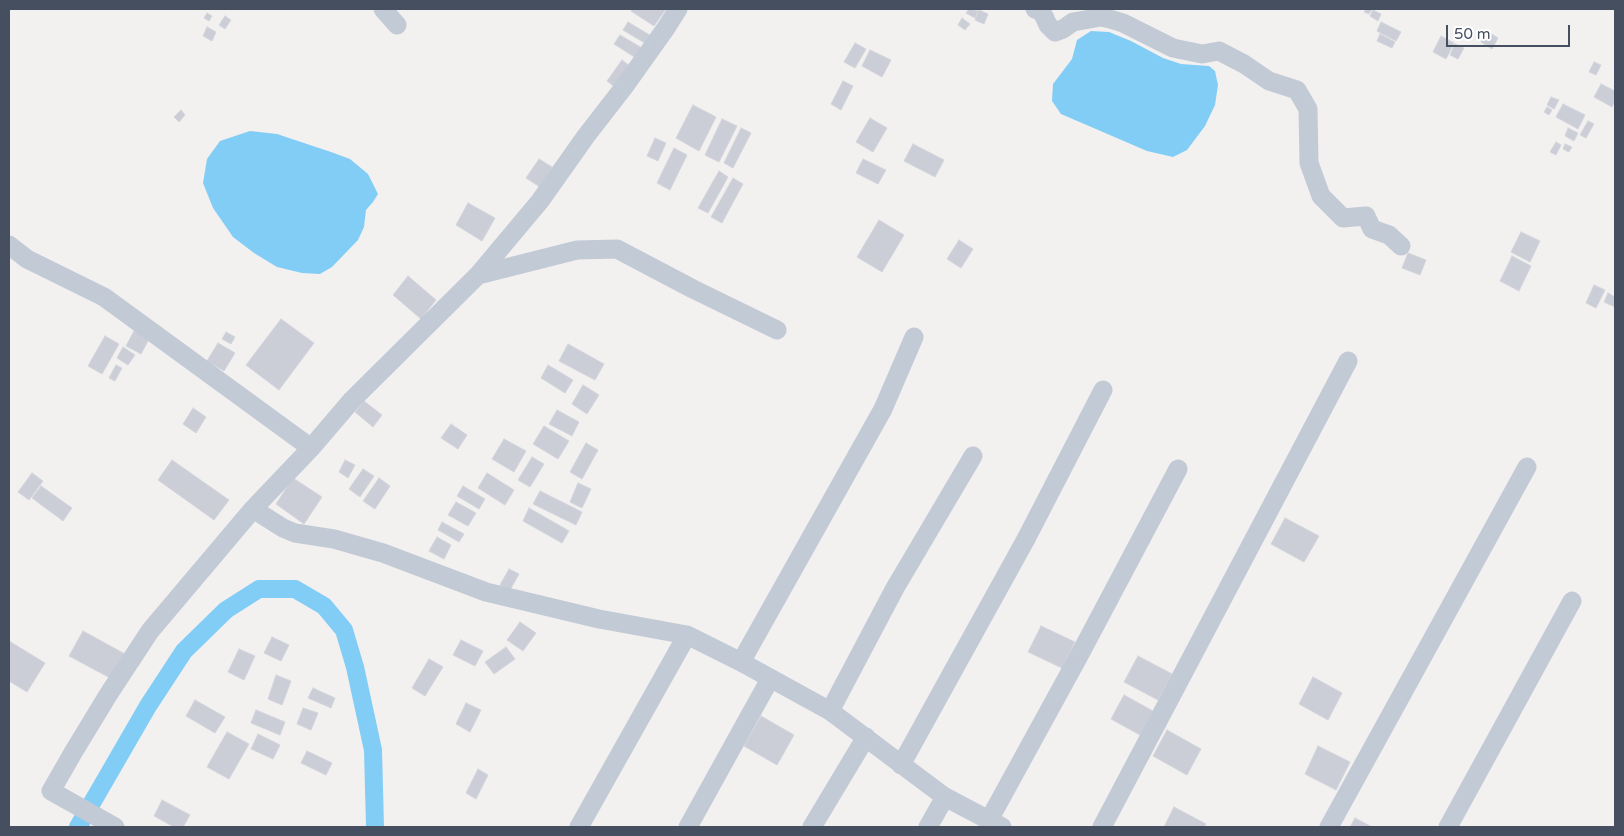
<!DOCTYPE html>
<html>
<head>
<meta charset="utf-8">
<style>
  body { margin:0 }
  #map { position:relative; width:1624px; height:836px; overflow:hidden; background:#f3f0f0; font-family:"Varela Round",sans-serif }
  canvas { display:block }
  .frame { position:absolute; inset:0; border:10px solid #464f60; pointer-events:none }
  .scale { position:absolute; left:1446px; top:25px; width:124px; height:22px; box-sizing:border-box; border:2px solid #464f60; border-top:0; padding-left:6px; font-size:15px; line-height:18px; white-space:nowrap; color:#464f60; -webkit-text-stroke:4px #fff; paint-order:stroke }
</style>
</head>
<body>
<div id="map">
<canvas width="1624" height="836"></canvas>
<div class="frame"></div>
<div class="scale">50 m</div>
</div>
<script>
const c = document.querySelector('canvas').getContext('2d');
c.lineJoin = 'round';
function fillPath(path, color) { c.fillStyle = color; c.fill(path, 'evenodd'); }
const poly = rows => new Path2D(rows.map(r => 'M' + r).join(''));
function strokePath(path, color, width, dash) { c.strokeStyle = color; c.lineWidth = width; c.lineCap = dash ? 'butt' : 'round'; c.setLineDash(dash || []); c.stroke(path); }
fillPath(poly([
  [1091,31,1109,32,1131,41,1163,58,1181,64,1209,66,1215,71,1218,85,1215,105,1205,126,1187,150,1173,157,1147,151,1061,114,1052,101,1053,84,1072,59,1077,40],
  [250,131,277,134,331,152,350,159,368,174,378,194,373,202,366,210,364,227,358,240,332,267,320,274,302,273,277,267,254,253,233,237,213,208,203,183,207,159,220,141]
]), '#82cdf6');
strokePath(poly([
  [78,827,148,706,184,651,226,610,259,589,295,589,324,606,344,630,355,667,373,750,375,827]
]), '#82cdf6', 18);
const building = poly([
  [632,9,666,9,654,26,631,11,632,9],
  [969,9,978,11,975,18,966,13,969,9],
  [1366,9,1372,9,1369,14,1364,12,1366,9],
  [979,10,988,14,984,24,975,20,979,10],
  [1373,10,1381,14,1378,21,1370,16,1373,10],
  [207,13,212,16,209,21,204,18,207,13],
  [225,16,231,20,225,29,219,25,225,16],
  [962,18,970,24,965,30,958,25,962,18],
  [628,22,653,37,648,45,623,30,628,22],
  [1381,22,1401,32,1396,41,1377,31,1381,22],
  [207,27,216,32,212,41,203,36,207,27],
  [1487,31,1498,38,1492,49,1481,42,1487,31],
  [1380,34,1395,42,1392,48,1377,41,1380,34],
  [620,35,642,48,636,58,614,44,620,35],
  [1441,36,1454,43,1446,59,1433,52,1441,36],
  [855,43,866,49,855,68,844,62,855,43],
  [1455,44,1464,48,1458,59,1450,55,1455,44],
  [870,50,891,60,882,77,862,66,870,50],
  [622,60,631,67,616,88,607,81,622,60],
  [1594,62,1601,65,1596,75,1589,72,1594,62],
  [843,81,853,86,841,110,831,104,843,81],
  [1601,84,1615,91,1615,101,1612,107,1594,97,1601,84],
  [1551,97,1559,100,1554,109,1547,105,1551,97],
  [1563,104,1585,115,1578,129,1556,117,1563,104],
  [693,105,716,117,699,151,676,138,693,105],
  [1547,107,1552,110,1549,115,1544,112,1547,107],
  [181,110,185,115,179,122,174,117,181,110],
  [870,118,887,128,873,152,856,142,870,118],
  [722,119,737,126,719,162,705,155,722,119],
  [1588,121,1594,124,1586,138,1580,135,1588,121],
  [741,128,751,133,733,168,724,163,741,128],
  [1568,128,1578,133,1574,141,1565,136,1568,128],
  [655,138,666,143,658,161,647,156,655,138],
  [1556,142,1561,145,1556,155,1550,152,1556,142],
  [913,144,944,160,935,177,904,161,913,144],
  [1565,144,1572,147,1569,152,1563,149,1565,144],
  [674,148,687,155,670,190,657,183,674,148],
  [539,159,552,167,540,187,526,178,539,159],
  [863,159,886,170,878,184,856,173,863,159],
  [719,171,728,177,708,213,698,208,719,171],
  [733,178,743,184,722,223,711,217,733,178],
  [468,203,495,218,482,241,456,225,468,203],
  [879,220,904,235,882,272,857,257,879,220],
  [1521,232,1540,241,1530,262,1511,252,1521,232],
  [959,240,973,249,961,268,947,259,959,240],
  [1408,253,1426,260,1420,275,1402,268,1408,253],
  [1512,256,1531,266,1519,291,1500,281,1512,256],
  [408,276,436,300,421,319,393,295,408,276],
  [1594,285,1605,290,1596,308,1586,303,1594,285],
  [1608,293,1615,297,1615,307,1604,302,1608,293],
  [281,319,314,343,279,390,246,365,281,319],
  [134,331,149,339,141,354,126,346,134,331],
  [226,332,235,337,231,344,222,339,226,332],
  [105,336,119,344,102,374,88,366,105,336],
  [218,343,235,353,224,371,207,361,218,343],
  [568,344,604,364,595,380,559,361,568,344],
  [123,347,135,355,128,365,117,358,123,347],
  [116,365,122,368,115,381,109,378,116,365],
  [548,365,573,380,565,393,541,378,548,365],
  [583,385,599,395,587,414,572,404,583,385],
  [364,401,382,415,373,427,355,412,364,401],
  [193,408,206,417,196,433,183,424,193,408],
  [557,410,579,422,572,436,549,424,557,410],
  [451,424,467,435,458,449,441,438,451,424],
  [544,426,569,441,558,459,533,444,544,426],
  [504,439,526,451,514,472,492,459,504,439],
  [586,443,598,450,582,479,570,472,586,443],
  [532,457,544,464,530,487,518,480,532,457],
  [172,460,229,500,214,520,158,480,172,460],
  [345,460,355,465,348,478,339,472,345,460],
  [363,469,374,476,360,497,349,489,363,469],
  [32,473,43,481,29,500,18,492,32,473],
  [487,473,514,490,505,505,478,488,487,473],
  [293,478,322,497,304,524,276,504,293,478],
  [379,478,390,486,375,509,363,501,379,478],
  [578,483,591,489,582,508,570,502,578,483],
  [41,486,72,508,63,521,32,498,41,486],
  [463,486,485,499,479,509,457,496,463,486],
  [540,491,582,512,576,525,533,504,540,491],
  [456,502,476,513,468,526,448,515,456,502],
  [529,508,569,531,562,543,523,521,529,508],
  [1285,518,1319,536,1304,562,1271,544,1285,518],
  [442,522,464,534,459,542,438,530,442,522],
  [437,537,451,545,444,559,429,551,437,537],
  [509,569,519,574,510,590,500,585,509,569],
  [520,622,536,633,523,651,507,640,520,622],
  [1041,626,1075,642,1062,668,1028,652,1041,626],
  [83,631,125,654,112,679,69,656,83,631],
  [272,637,289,645,281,661,264,653,272,637],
  [461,640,483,651,475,666,453,655,461,640],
  [9,641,45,663,27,692,9,681,9,641],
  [506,647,515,659,494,674,485,662,506,647],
  [239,649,255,656,244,680,228,672,239,649],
  [1138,656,1172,674,1158,700,1124,682,1138,656],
  [429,659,443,667,425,696,412,688,429,659],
  [276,675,291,681,282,705,268,699,276,675],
  [1313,677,1342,693,1328,720,1299,704,1313,677],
  [313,688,335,698,331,708,308,698,313,688],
  [1124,695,1153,711,1140,735,1111,719,1124,695],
  [195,700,225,717,215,733,186,716,195,700],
  [466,703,481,710,470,732,456,724,466,703],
  [303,708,318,713,311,730,297,724,303,708],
  [256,710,285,722,280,735,251,723,256,710],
  [761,716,794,735,777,765,744,746,761,716],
  [1167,730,1201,749,1187,775,1153,756,1167,730],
  [227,732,249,744,229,779,207,767,227,732],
  [258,734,280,745,273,759,251,749,258,734],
  [1318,746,1350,762,1336,790,1305,774,1318,746],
  [307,751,332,763,326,775,301,763,307,751],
  [478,769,488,775,476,799,466,793,478,769],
  [162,800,190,815,183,827,174,827,154,816,162,800],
  [1174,807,1206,824,1204,827,1164,827,1174,807],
  [1355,818,1372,827,1350,827,1355,818]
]);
fillPath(building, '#cbced6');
strokePath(building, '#d3d5dc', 1);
strokePath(poly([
  [383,9,397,25],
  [1035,9,1042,12,1048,25,1055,32,1063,29,1073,22,1101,17,1110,19,1123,23,1173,48,1202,54,1219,51,1244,64,1269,81,1297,90,1308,109,1309,163,1321,196,1343,218,1366,216,1372,229,1389,235,1401,246],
  [9,245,27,259,104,297,311,448],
  [478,275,577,250,617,249,693,289,777,330],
  [253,509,283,528,295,533,334,539,383,553,486,592,599,619,687,635,741,662,830,711,945,797,1002,827],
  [741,662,883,409,914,337],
  [830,711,895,588,973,456],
  [901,765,1026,539,1103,390],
  [989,820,1080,654,1178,469],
  [115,827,51,791,74,751,108,695,150,631,253,509,311,448,352,400,478,275,540,201,586,136,624,87,666,28,678,9],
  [579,827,687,635],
  [688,827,770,679],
  [812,827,866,737],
  [928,827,945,797],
  [1102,827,1348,361],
  [1329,827,1527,467],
  [1448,827,1572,601]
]), '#c2cad6', 19);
</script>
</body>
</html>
